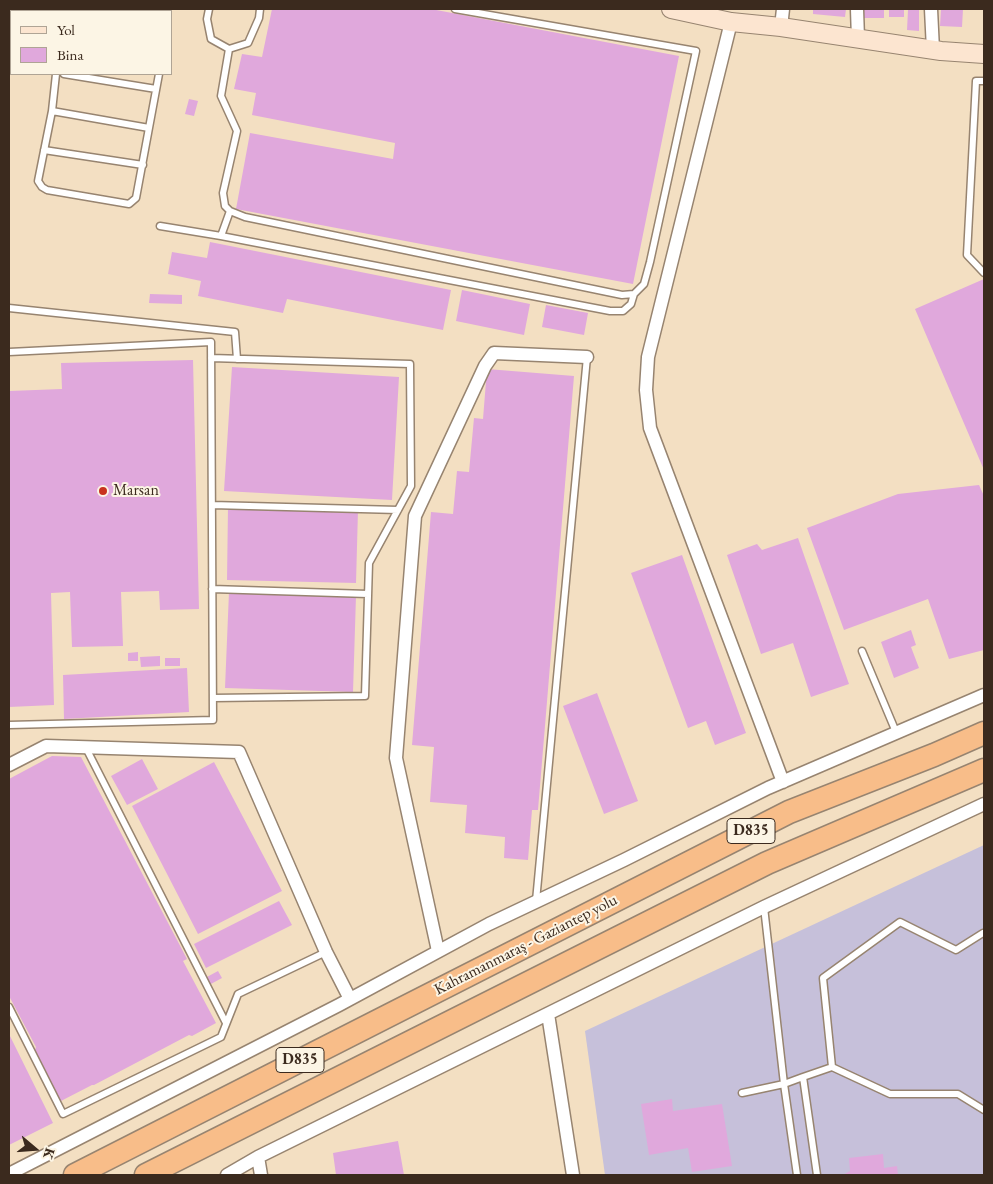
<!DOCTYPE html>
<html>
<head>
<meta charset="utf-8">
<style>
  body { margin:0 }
  #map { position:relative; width:993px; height:1184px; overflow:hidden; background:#f3dfc2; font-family:"EB Garamond",serif }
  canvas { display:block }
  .frame { position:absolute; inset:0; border:10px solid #3b2a1e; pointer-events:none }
  .legend { position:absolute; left:10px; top:10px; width:162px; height:65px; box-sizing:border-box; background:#fcf5e5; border:1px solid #afa495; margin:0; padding:6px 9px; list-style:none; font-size:15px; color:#3b2a1e }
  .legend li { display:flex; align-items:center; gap:10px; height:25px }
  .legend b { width:25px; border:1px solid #afa495 }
  .north { position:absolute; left:10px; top:1124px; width:50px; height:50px; -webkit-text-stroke:4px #fcf5e5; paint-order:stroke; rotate:108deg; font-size:14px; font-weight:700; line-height:20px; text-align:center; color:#3b2a1e }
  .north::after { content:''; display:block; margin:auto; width:18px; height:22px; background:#3b2a1e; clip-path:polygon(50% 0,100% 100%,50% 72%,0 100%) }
</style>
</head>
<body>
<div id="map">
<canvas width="993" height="1184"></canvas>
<div class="frame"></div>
<ul class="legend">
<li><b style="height:6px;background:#fce5d0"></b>Yol</li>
<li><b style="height:14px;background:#e0a8dc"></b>Bina</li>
</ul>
<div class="north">K</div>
</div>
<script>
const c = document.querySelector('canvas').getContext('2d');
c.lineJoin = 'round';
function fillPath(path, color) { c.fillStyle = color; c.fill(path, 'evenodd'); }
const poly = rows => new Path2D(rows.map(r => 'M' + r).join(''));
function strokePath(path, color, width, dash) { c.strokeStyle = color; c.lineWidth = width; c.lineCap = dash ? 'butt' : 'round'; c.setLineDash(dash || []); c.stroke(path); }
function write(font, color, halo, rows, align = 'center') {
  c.font = font + ' "EB Garamond",serif'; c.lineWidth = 4; c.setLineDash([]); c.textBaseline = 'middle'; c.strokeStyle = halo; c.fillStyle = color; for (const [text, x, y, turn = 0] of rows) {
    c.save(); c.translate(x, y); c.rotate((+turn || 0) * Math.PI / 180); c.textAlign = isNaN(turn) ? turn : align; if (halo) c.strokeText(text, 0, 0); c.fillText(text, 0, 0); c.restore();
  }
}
fillPath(poly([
  [984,845,984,1175,605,1175,585,1031]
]), '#c6c0da');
fillPath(poly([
  [272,9,431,9,679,56,633,284,236,209,250,133,393,159,395,143,252,115,256,93,234,89,242,54,262,57],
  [813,9,846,9,845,17,813,14],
  [860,9,884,9,884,18,860,18],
  [889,9,904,9,904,17,889,17],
  [941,9,963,9,962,27,940,26],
  [908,10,919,10,919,31,907,30],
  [189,99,198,101,194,116,185,114],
  [210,242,451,290,443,330,287,299,283,313,198,296,201,281,168,274,172,252,207,258],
  [984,279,984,470,915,309],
  [462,290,530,304,524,335,456,321],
  [150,294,182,295,182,304,149,303],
  [546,305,588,313,584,335,542,327],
  [193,360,199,609,160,610,159,591,121,592,123,646,72,647,70,592,51,593,54,705,9,707,9,391,62,389,61,363],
  [232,367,399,377,392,500,224,491],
  [487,369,574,376,538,810,532,810,528,860,504,858,505,837,465,833,467,805,430,802,434,747,412,745,431,512,453,514,457,471,469,472,474,418,483,419],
  [979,485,984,496,984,650,949,659,928,599,844,630,807,528,898,494],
  [228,507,358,510,356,583,227,580],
  [798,538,849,684,811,697,793,643,761,654,727,555,757,544,762,550],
  [682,555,746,733,715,745,706,721,688,728,631,573],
  [229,592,356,596,353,692,225,688],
  [911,630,916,645,911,647,919,668,894,678,881,642],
  [138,652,138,661,128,661,128,653],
  [160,656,160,666,141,667,140,657],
  [165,658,180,658,180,666,165,666],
  [187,668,189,712,64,719,63,675],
  [597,693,638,801,604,814,563,706],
  [52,756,81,757,187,959,183,961,216,1023,192,1036,189,1035,94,1085,92,1085,59,1102,34,1053,36,1047,9,996,9,779],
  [142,759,158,789,127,805,111,776],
  [214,762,282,891,198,934,132,806],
  [279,901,292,925,206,968,194,944],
  [218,971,222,978,209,985,205,978],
  [9,1034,53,1123,9,1145],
  [672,1099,673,1111,722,1104,732,1166,692,1172,688,1148,649,1155,641,1104],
  [398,1141,404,1175,336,1175,333,1153],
  [883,1154,884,1168,897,1166,898,1175,843,1175,850,1171,849,1158]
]), '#e0a8dc');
const lane = poly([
  [209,9,207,19,211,39,229,49,221,96,237,131,223,193,225,206,230,211,245,217,622,295,634,294,644,284,650,262,696,51,455,9],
  [126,11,133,9],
  [229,49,248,43,259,18,260,9],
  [56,74,52,111,38,181,42,187,47,190,129,204,136,198,159,74],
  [64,74,156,89],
  [984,81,976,81,967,255,984,273],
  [52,111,149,128],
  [44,150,143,165],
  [160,226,221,236,610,311,623,311,631,304,634,294],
  [221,236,230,211],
  [9,308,235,332,237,359],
  [9,352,211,342,213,720,9,725],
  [211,358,410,364,411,486,369,563,365,696,213,698],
  [212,505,398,510],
  [212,589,368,594],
  [862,651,896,732],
  [86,748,226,1023],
  [536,901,587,357],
  [764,907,784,1084,797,1175],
  [9,1007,63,1114,221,1037,238,994,326,952],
  [832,1067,890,1094,958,1094,984,1110],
  [742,1093,784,1084,803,1077],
  [817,1175,803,1077,832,1067,823,978,900,922,956,950,983,933]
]);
const street = poly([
  [857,9,858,39],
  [931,9,933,50],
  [731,22,648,357,646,390,650,428,783,782],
  [781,27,783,9],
  [9,765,46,746,239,752,326,952,350,999],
  [438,951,396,758,415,516,485,366,494,353,587,357],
  [548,1014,573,1175],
  [258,1157,261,1175],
  [9,1174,339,1005,489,924,624,860,768,788,984,695],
  [227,1175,258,1157,764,907,984,804]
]);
const secondary = poly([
  [671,9,731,22,781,27,941,51,984,54]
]);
const highway = poly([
  [75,1175,789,812,934,755,984,733],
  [146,1175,767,863,984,770]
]);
strokePath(lane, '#978470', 9);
strokePath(street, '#978470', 15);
strokePath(secondary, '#978470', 20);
strokePath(highway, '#978470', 25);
strokePath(lane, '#fff', 6);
strokePath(street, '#fff', 12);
strokePath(secondary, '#fce5d0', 18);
strokePath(highway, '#f8bd89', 22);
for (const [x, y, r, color] of [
  [103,491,5,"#c8321e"]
]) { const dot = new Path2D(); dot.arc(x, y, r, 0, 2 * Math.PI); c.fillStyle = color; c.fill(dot); strokePath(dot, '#fcf5e5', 2); }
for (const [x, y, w] of [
  [751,831,48],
  [300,1060,48]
]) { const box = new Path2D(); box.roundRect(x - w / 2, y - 12.5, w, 25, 4); c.fillStyle = '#fcf5e5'; c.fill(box); strokePath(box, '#3b2a1e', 1); }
write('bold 15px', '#3b2a1e', null, [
  ["D835",751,831],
  ["D835",300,1060]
]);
write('16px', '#3b2a1e', '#fcf5e5', [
  ["Marsan",113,491]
], 'left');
write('16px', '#3b2a1e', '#fcf5e5', [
  ["Kahramanmaraş - Gaziantep yolu",526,945,-27]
]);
</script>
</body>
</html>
